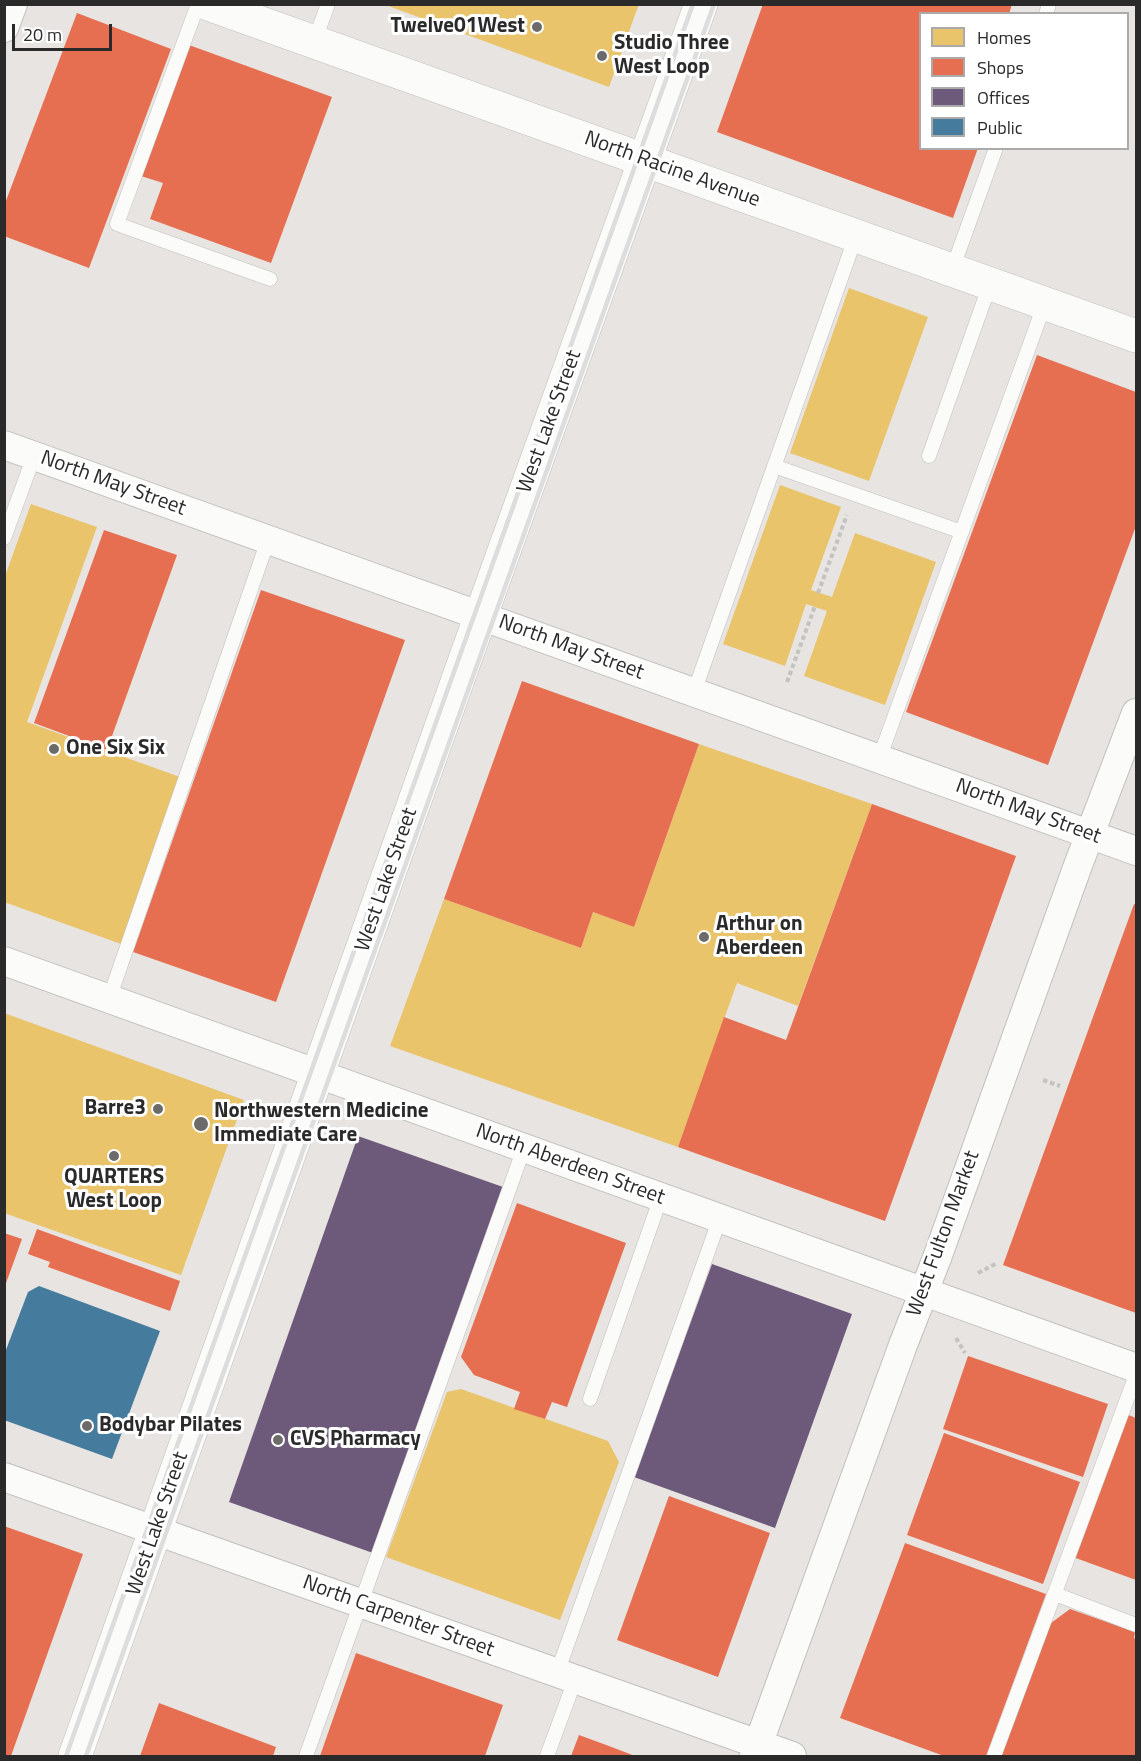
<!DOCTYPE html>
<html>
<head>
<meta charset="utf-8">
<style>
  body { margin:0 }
  #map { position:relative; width:1141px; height:1761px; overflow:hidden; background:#e7e4e1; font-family:"Titillium Web",sans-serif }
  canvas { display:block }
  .frame { position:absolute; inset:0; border:6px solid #2a2a2a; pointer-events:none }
  .legend { position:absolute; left:919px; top:12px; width:210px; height:138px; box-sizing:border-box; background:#fff; border:2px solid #aaa; margin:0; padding:8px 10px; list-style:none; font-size:18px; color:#2a2a2a }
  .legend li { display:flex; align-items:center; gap:12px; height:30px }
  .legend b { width:30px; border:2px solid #aaa }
  .scale { position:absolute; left:12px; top:24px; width:100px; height:27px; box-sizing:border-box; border:3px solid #2a2a2a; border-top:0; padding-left:8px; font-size:18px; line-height:21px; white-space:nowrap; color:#2a2a2a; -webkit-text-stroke:4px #fff; paint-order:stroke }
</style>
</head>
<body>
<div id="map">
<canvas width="1141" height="1761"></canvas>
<div class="frame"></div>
<ul class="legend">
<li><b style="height:16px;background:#e9c46a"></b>Homes</li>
<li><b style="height:16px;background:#e76f51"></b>Shops</li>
<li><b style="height:16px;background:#6d597a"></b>Offices</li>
<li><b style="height:16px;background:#457b9d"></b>Public</li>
</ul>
<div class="scale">20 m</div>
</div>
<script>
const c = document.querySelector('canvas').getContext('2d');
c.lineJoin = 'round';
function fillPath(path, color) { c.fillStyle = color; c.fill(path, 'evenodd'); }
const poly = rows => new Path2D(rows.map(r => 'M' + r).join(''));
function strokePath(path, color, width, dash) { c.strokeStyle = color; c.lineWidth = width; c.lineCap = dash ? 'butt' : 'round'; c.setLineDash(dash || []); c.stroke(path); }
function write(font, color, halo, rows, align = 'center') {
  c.font = font + ' "Titillium Web",sans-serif'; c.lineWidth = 6; c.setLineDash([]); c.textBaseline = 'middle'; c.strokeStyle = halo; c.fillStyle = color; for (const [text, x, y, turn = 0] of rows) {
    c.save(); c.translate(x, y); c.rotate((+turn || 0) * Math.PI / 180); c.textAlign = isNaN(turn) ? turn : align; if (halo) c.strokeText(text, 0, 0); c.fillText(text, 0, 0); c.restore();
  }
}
fillPath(poly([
  [383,4,639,4,609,87],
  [849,288,928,317,869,481,790,453],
  [780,485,841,507,811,590,832,597,855,533,936,562,885,705,804,676,827,611,806,604,785,666,723,644],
  [31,504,97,527,27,722,180,777,121,944,4,902,4,579],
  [699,744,872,804,798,1006,737,983,678,1147,390,1046,444,899,581,948,593,912,634,927],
  [4,1013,244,1100,181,1275,4,1213],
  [461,1389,608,1441,619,1462,560,1620,386,1557,447,1392]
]), '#e9c46a');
fillPath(poly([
  [763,4,1012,4,1009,14,920,14,920,148,978,148,953,218,717,132],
  [77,13,171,49,89,268,4,236,4,206],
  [189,45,332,97,271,263,150,219,163,183,141,176],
  [1037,355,1136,392,1136,526,1048,765,906,712],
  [104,530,177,555,107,750,34,723],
  [261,590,405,640,276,1002,133,952],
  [522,681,699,744,634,927,593,912,581,948,444,899],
  [872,804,1016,856,885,1221,678,1147,724,1017,786,1040],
  [1134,904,1136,905,1136,1313,1003,1265],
  [517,1203,626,1243,567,1407,552,1402,545,1419,514,1409,520,1392,474,1375,461,1357],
  [37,1229,180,1281,170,1311,48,1267,50,1262,28,1254],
  [4,1233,22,1239,5,1286,4,1286],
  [968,1356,1108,1404,1083,1477,943,1429],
  [1126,1414,1136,1418,1136,1580,1073,1557],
  [944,1433,1080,1482,1043,1584,907,1535],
  [669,1496,770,1533,718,1677,617,1640],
  [4,1526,83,1554,11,1756,4,1756],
  [905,1543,1046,1594,986,1756,944,1756,840,1718],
  [1070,1609,1135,1632,1134,1638,1136,1639,1136,1756,1000,1756,1047,1626],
  [356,1653,503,1705,485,1756,320,1756],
  [159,1703,276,1747,273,1756,140,1756],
  [579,1735,609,1746,635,1756,571,1756]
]), '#e76f51');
fillPath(poly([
  [358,1136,503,1187,373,1553,229,1502],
  [712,1264,852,1314,775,1528,634,1477]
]), '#6d597a');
fillPath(poly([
  [39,1286,160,1331,112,1459,4,1420,4,1355,28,1292]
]), '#457b9d');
const service = poly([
  [198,4,117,224,270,279],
  [1046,14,1049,4],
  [314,42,328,4],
  [952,270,996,148],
  [929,456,990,284],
  [774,466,962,532],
  [4,538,34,456],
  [694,692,856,236],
  [879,759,1045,303],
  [109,999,268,540],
  [590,1399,661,1197],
  [1055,1594,1136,1625],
  [557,1673,720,1218],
  [306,1756,524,1148],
  [547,1756,575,1680],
  [994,1756,1136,1375]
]);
const minor = poly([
  [4,28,13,4],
  [4,445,1136,851],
  [4,961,1136,1368],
  [4,1477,792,1756],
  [754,1756,903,1345,937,1258,1077,868,1136,713]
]);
const tertiary = poly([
  [208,4,1136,336]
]);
const secondary = poly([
  [75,1756,467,654,701,4]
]);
strokePath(service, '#c0bfbf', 15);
strokePath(minor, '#c0bfbf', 30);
strokePath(tertiary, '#c0bfbf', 34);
strokePath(secondary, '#c0bfbf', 34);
strokePath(poly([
  [818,593,847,515],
  [787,682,815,606],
  [1043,1080,1060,1086],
  [978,1273,997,1263],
  [956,1338,965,1353]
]), '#c3c3c2', 4, [4.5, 3]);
strokePath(service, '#fbfbfa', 14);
strokePath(minor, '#fbfbfa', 28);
strokePath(tertiary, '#fbfbfa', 33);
strokePath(secondary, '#fbfbfa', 33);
strokePath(poly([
  [66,1756,693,4],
  [86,1756,714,4]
]), '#ddddde', 4.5);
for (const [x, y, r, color] of [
  [537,27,6,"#6c6b6a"],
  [602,56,6,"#6c6b6a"],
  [54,749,6,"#6c6b6a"],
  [704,937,6,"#6c6b6a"],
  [158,1109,6,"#6c6b6a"],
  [201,1124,8,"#6c6b6a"],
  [114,1156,6,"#6c6b6a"],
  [87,1426,6,"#6c6b6a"],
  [278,1440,6,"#6c6b6a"]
]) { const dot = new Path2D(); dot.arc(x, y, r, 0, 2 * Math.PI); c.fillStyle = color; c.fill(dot); strokePath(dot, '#fff', 2); }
write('bold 21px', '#2a2a2a', '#fff', [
  ["Twelve01West",525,27,"right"],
  ["Studio Three",614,44],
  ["West Loop",614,68],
  ["One Six Six",66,749],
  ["Arthur on",716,925],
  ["Aberdeen",716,949],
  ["Barre3",146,1109,"right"],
  ["Northwestern Medicine",214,1112],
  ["Immediate Care",214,1136],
  ["QUARTERS",114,1178,"center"],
  ["West Loop",114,1202,"center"],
  ["Bodybar Pilates",99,1426],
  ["CVS Pharmacy",290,1440]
], 'left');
write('21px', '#2a2a2a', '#fff', [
  ["North Racine Avenue",672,170,20],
  ["West Lake Street",550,422,-70],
  ["North May Street",113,484,20],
  ["North May Street",571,648,20],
  ["North May Street",1028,812,20],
  ["West Lake Street",387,880,-71],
  ["North Aberdeen Street",570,1165,20],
  ["West Fulton Market",944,1234,-70],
  ["West Lake Street",158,1524,-71],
  ["North Carpenter Street",398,1617,20]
]);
</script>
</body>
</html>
